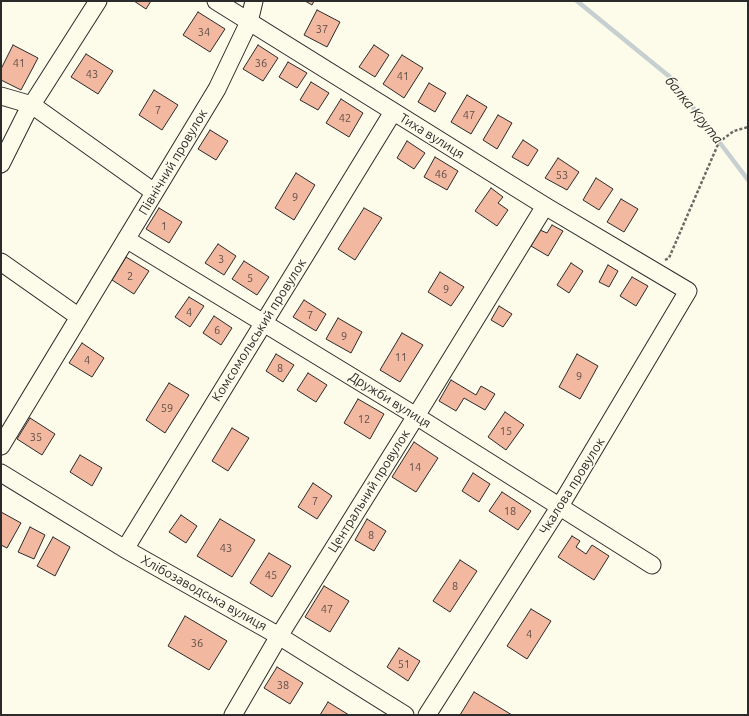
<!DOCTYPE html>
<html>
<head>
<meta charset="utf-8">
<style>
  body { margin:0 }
  #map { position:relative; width:749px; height:716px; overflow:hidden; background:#fdfbea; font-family:Ubuntu,sans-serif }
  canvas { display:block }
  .frame { position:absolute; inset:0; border:2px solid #2b2b2b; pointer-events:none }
</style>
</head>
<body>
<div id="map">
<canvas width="749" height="716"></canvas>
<div class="frame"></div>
</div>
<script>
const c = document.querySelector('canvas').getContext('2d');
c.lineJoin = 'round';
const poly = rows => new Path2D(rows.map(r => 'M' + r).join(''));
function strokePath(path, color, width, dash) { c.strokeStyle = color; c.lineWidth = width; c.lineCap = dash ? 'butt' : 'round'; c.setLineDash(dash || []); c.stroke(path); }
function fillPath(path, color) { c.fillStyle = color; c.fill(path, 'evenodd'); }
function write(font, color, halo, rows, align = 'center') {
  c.font = font + ' Ubuntu,sans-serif'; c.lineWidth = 3; c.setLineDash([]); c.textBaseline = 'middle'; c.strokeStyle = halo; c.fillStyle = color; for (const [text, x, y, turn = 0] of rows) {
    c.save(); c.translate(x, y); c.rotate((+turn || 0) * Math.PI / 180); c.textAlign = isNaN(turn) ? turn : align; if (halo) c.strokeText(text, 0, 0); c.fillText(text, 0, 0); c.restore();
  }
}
strokePath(poly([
  [577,1,670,77,748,180]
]), '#c7d0d0', 4.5);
const building = poly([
  [134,1,151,1,146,9,134,1],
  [305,1,314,1,312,5,305,1],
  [317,10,340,22,327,47,304,35,317,10],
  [198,12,225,29,210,52,183,35,198,12],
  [13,45,38,58,21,90,1,80,1,69,13,45],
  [258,45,278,58,263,81,243,69,258,45],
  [374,45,389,55,375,77,359,67,374,45],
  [86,54,113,71,98,94,71,77,86,54],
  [402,55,423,68,404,98,383,84,402,55],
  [288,62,307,73,297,88,279,77,288,62],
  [311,82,329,93,318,110,300,100,311,82],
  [429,83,446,93,435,112,418,102,429,83],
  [154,90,178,105,162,130,139,115,154,90],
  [467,95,487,107,471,134,451,122,467,95],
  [341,99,363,113,349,137,326,123,341,99],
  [498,115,512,123,497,149,483,140,498,115],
  [210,130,228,141,216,160,198,149,210,130],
  [523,140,538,150,528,166,512,157,523,140],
  [407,141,425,153,414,169,397,158,407,141],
  [435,157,458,171,447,190,424,177,435,157],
  [558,158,579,172,567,190,545,178,558,158],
  [296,173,315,185,294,220,275,208,296,173],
  [596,178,613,189,599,210,583,200,596,178],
  [491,188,503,197,498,203,508,210,497,226,475,211,491,188],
  [621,199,638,209,624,232,607,222,621,199],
  [159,208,182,222,169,243,146,229,159,208],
  [364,208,382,218,355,260,338,249,364,208],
  [552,225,563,231,548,256,531,246,540,230,547,233,552,225],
  [218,244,236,256,224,275,205,263,218,244],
  [126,257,149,271,134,294,112,280,126,257],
  [244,261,269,277,257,295,232,279,244,261],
  [571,263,583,271,569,293,557,285,571,263],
  [608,265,618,271,609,287,599,282,608,265],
  [440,272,464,287,451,306,428,292,440,272],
  [632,277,648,286,636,306,620,296,632,277],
  [189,297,204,306,190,327,175,317,189,297],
  [304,300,326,314,316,331,293,317,304,300],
  [499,306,512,314,503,327,491,320,499,306],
  [214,316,232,328,221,345,203,333,214,316],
  [338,318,362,332,351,353,326,339,338,318],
  [402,333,423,345,400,382,380,370,402,333],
  [82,343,104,358,92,377,69,363,82,343],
  [276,354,294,365,283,382,266,371,276,354],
  [577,354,598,366,580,399,559,387,577,354],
  [308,373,327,385,316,402,297,390,308,373],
  [451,380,476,395,481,386,495,394,485,410,464,398,456,411,439,401,451,380],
  [169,383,189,395,165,433,146,420,169,383],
  [358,399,384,414,370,439,344,423,358,399],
  [505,412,524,425,506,450,488,437,505,412],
  [30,418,55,434,42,455,17,439,30,418],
  [232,428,249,438,228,471,212,461,232,428],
  [414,442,438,458,416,492,392,477,414,442],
  [80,455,102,468,92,486,70,472,80,455],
  [473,473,490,484,479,502,462,491,473,473],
  [313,483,332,496,317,519,298,507,313,483],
  [502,492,531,511,518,530,489,511,502,492],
  [1,512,21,523,7,548,1,545,1,512],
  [181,515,197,526,186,543,169,532,181,515],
  [220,519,255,540,232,577,197,556,220,519],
  [367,519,386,531,374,551,355,540,367,519],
  [30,527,45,535,34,559,18,552,30,527],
  [572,536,580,541,576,547,586,554,592,545,609,556,594,580,558,557,572,536],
  [53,537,70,547,55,576,37,566,53,537],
  [269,553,291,566,272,597,250,583,269,553],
  [460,560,477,571,450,612,433,601,460,560],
  [324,586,349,601,330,632,305,617,324,586],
  [531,609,551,621,527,659,507,646,531,609],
  [185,616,227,641,209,670,168,646,185,616],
  [399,648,420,661,408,681,387,667,399,648],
  [277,667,303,683,290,704,264,688,277,667],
  [474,692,512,715,460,715,474,692],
  [328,702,349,715,320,715,328,702]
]);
fillPath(building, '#f2b8a0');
strokePath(building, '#2b2b2b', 1);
const minor = poly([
  [216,1,545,206,688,291,560,506,427,715],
  [1,96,32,105,154,192],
  [1,164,26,114,98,1],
  [126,239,416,416,652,565],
  [1,262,79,317],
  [1,446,217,89,249,22,254,1],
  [1,473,125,549,279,636,405,715],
  [125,549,393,112],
  [233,715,279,636,416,416,545,206]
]);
strokePath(minor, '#2b2b2b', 19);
strokePath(poly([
  [665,260,669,258,719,142,734,131,748,127]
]), '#6a6964', 2.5, [3, 2]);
strokePath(minor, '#fdfbea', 17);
write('11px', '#5d4e48', null, [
  ["37",322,29],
  ["34",204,32],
  ["41",19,63],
  ["36",261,63],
  ["43",92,74],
  ["41",403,76],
  ["7",158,110],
  ["47",469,115],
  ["42",345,118],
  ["46",441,174],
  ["53",562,175],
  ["9",295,197],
  ["1",164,226],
  ["3",221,259],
  ["2",130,276],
  ["5",250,278],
  ["9",446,289],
  ["4",189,312],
  ["7",310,315],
  ["6",217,330],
  ["9",344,336],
  ["11",401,357],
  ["4",87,360],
  ["8",280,368],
  ["9",579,376],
  ["59",167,408],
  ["12",364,419],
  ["15",506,431],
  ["35",36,437],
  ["14",415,467],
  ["7",315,501],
  ["18",510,511],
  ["8",371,535],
  ["43",226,548],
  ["45",271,575],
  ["8",455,586],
  ["47",327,609],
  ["4",529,634],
  ["36",197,643],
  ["51",404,664],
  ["38",283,685]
]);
write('13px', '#2b2b2b', '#fdfbea', [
  ["Тиха вулиця",432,136,32],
  ["Північний провулок",173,162,-59],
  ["Комсомольський провулок",259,330,-58],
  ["Дружби вулиця",390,400,32],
  ["Чкалова провулок",572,486,-58],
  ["Центральний провулок",369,491,-58],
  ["Хлібозаводська вулиця",204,593,29]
]);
write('italic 14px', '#2b2b2b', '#fdfbea', [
  ["балка Крута",694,110,51]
]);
</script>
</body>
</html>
